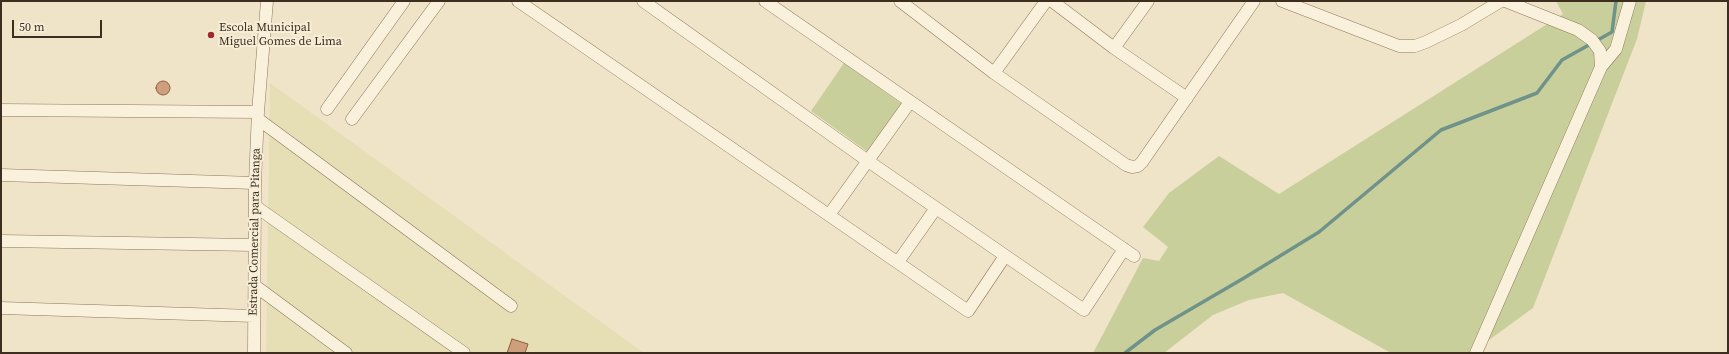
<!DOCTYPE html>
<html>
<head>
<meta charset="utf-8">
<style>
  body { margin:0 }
  #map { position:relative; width:1729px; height:354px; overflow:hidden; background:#f0e4c8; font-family:"Source Serif 4",serif }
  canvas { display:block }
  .frame { position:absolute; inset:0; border:2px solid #3d2e20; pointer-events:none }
  .scale { position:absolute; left:12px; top:20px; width:90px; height:18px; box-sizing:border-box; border:2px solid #3d2e20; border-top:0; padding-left:5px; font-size:12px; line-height:14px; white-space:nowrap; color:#3d2e20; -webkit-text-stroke:3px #f7eed8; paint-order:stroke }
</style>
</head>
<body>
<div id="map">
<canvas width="1729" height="354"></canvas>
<div class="frame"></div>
<div class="scale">50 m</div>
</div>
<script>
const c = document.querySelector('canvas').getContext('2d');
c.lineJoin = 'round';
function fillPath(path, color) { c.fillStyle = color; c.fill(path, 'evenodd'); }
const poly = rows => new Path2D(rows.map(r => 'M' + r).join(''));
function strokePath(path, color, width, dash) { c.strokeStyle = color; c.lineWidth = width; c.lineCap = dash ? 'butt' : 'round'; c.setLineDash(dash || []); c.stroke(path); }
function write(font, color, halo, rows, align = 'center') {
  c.font = font + ' "Source Serif 4",serif'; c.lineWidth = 4; c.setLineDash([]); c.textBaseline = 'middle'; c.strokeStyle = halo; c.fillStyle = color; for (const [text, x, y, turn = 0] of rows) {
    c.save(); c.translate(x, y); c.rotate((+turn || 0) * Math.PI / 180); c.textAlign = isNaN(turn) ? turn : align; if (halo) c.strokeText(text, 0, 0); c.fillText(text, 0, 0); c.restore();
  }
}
fillPath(poly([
  [270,83,644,353,266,353]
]), '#e6deb5');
fillPath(poly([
  [1556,1,1646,1,1637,39,1533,308,1471,353,1391,353,1283,293,1249,300,1213,315,1164,353,1093,353,1143,258,1159,261,1168,247,1143,227,1169,193,1219,156,1279,194,1563,14],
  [844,63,902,104,868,152,811,111]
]), '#c9cf9b');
strokePath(poly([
  [1125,353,1155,330,1244,278,1319,232,1441,130,1537,93,1562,60,1612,32,1616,1]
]), '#6f938a', 3.5);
const building = poly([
  '156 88a7 7 0 1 1 14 0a7 7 0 1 1-14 0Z',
  [512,339,528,344,525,353,507,353,512,339]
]);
fillPath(building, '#cf9f7d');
strokePath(building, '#8d5f41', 1);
const minor = poly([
  [518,1,968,311,1005,256],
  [643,1,868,161,1084,310,1124,249],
  [765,1,1134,256],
  [900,1,994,73,1126,165,1132,167,1138,166,1142,162,1254,1],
  [1052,1,1114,48,1187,98],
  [1282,1,1399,46,1415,46,1426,42,1461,25,1501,1],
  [1114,48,1148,1],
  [1601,67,1616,49,1630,1],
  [994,73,1046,1],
  [327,109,404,1],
  [1,110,258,112],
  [258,119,511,306],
  [352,119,439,1],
  [1,175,255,183],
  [255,206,464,353],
  [829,215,910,102],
  [1,241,254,245],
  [898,262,936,208],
  [254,285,346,353],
  [1,308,254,316],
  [254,353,255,183,258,112,267,1],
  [1476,353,1601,67,1600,51,1592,40,1578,30,1505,1]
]);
strokePath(minor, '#8d765c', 13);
strokePath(minor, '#faf1dc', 12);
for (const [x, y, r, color] of [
  [211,35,4,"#9e2a2b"]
]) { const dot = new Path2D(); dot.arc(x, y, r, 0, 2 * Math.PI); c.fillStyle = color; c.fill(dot); strokePath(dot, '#f7eed8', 1.5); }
write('12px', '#3d2e20', '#f7eed8', [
  ["Escola Municipal",219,28],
  ["Miguel Gomes de Lima",219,42]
], 'left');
write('12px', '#3d2e20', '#f7eed8', [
  ["Estrada Comercial para Pitanga",255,232,-89]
]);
</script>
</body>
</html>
